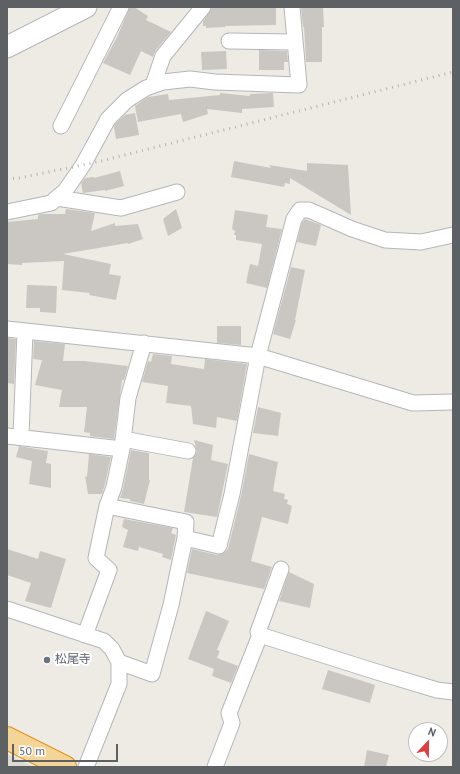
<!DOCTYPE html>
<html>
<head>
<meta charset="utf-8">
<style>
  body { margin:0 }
  #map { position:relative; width:460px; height:774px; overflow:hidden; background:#eeebe5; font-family:"PT Sans",sans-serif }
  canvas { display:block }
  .frame { position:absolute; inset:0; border:8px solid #5d6164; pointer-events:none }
  .north { position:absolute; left:408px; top:722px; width:40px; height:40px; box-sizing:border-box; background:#fff; border:1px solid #bec0c1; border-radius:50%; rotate:22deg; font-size:11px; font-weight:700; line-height:16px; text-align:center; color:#5d6164 }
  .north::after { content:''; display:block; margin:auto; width:14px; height:18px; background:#da4040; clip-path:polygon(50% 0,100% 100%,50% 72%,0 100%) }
  .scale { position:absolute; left:12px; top:744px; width:106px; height:18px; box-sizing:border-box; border:2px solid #5d6164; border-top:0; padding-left:5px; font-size:12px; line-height:14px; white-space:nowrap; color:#5d6164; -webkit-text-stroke:3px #fff; paint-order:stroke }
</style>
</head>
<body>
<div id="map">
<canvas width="460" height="774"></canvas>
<div class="frame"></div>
<div class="north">N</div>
<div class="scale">50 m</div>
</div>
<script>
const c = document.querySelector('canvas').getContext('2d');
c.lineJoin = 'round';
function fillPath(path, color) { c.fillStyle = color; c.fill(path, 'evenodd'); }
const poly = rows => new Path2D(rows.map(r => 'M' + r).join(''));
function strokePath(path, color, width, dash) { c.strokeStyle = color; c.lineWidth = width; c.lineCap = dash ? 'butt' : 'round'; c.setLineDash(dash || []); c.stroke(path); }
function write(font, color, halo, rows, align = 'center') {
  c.font = font + ' "PT Sans","Noto Sans JP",sans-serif'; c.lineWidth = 4; c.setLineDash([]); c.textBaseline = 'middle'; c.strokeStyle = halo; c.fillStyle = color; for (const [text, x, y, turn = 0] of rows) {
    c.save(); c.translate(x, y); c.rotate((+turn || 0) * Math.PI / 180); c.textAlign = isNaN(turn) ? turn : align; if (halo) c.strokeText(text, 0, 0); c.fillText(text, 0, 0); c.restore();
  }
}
fillPath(poly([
  [7,754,34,767,7,767]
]), '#dedad4');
fillPath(poly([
  [130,7,134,7,148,16,146,20,171,32,156,50,153,57,141,51,130,75,103,63,117,37],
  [233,7,276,7,276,25,225,26,225,27,206,28,206,26,203,26,203,21,212,8],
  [301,7,323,7,324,27,322,27,322,62,306,62,304,27,303,27],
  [259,50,287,51,288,62,284,62,284,70,259,70],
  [226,51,227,69,202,70,201,52],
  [220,93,250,96,250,94,273,93,274,107,242,109,242,113,207,109,208,114,183,122,181,114,138,122,135,106,148,97,168,94,169,100,220,95],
  [135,113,139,135,116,139,114,127,115,124,125,115],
  [234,161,271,168,269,165,307,171,307,163,348,165,351,215,290,178,290,184,285,183,284,187,231,177],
  [120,171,124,186,105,191,105,190,83,193,81,183,85,178,94,177,94,178],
  [66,209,95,213,91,231,115,223,115,226,138,224,143,239,128,244,128,243,63,254,111,264,109,274,121,276,116,300,89,295,90,293,62,290,64,261,22,263,22,265,7,264,7,222,38,219,38,215,41,214,65,214],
  [176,209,182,228,168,236,163,219],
  [235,210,268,215,266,227,282,229,267,288,246,283,250,264,258,266,262,244,236,240,236,235,234,235,235,231,232,229],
  [305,219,321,225,316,246,297,242,302,223],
  [291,267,305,270,295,320,296,320,290,339,273,334],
  [27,285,57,286,56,313,40,312,40,308,26,308],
  [217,326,241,326,241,345,217,343],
  [7,338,16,339,14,384,7,383],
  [34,341,65,344,63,361,84,361,128,366,124,380,122,380,114,439,90,436,90,433,84,432,87,407,59,407,62,390,35,385,42,360,33,359],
  [153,354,172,356,171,364,204,369,205,359,247,364,237,421,217,417,216,428,193,424,191,406,166,403,168,386,142,382,148,361,151,362],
  [258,407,281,413,278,436,253,433],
  [194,440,213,445,211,460,228,464,217,517,184,512,193,458,197,452],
  [19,446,48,451,46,463,51,464,51,488,29,484,32,461,16,457],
  [131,450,149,453,149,480,150,480,144,504,130,501,130,499,120,498,123,489],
  [89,454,111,457,105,484,102,494,88,494,85,476,87,477],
  [249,454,278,462,273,491,285,494,284,499,288,500,287,504,292,506,288,524,262,517,251,561,272,567,264,589,187,573,192,549,217,555,225,552,228,549,241,496],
  [124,519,173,528,171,533,176,535,171,560,162,557,163,554,139,547,138,551,123,547,128,530,122,527],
  [7,549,38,559,40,551,66,559,51,608,25,601,31,583,7,575],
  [289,572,314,584,310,608,279,601],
  [206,611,229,621,217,650,220,651,217,658,238,666,231,683,212,676,214,669,188,659],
  [328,670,375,685,370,703,322,689],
  [367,750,389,755,386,767,364,767]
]), '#cac6c2');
const street = poly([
  [229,41,295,42],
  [153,85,163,56,203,7],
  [61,126,121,7],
  [57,198,121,208,177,192],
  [7,212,51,203,65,191,83,165,108,119,127,100,146,88,163,82,190,79,215,82,299,85,292,7],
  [7,329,258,356,413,403,453,402],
  [7,436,122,449],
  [21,437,25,331],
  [123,439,188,451],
  [107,506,186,522,185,538],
  [7,609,104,641,112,649,119,662],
  [85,635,109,570,96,558,107,506,114,487,122,449,128,398,144,343],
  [260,635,258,632,281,569],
  [86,767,119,684,119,662,152,674,171,605,185,538,219,546,232,494,258,356,294,219,300,210,309,210,352,229,385,240,421,242,453,235],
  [215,767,232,723,229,713,260,635,377,672,437,690,453,692]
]);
const secondary = poly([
  [7,47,86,7]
]);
const highway = poly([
  [7,738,65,767]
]);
strokePath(street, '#b3b6b9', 17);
strokePath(secondary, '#b2b5b9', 23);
strokePath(highway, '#df9014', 24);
strokePath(street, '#fff', 15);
strokePath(secondary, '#fff', 21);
strokePath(highway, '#f4d597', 22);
strokePath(poly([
  [7,179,19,178,97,162,453,72]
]), '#b3b4b4', 3, [1, 5]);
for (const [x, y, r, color] of [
  [47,660,4,"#6b7280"]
]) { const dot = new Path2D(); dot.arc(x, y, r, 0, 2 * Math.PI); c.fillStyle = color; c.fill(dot); strokePath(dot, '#fff', 1.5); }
write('12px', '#5b616d', '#fff', [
  ["松尾寺",55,660]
], 'left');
</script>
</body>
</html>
